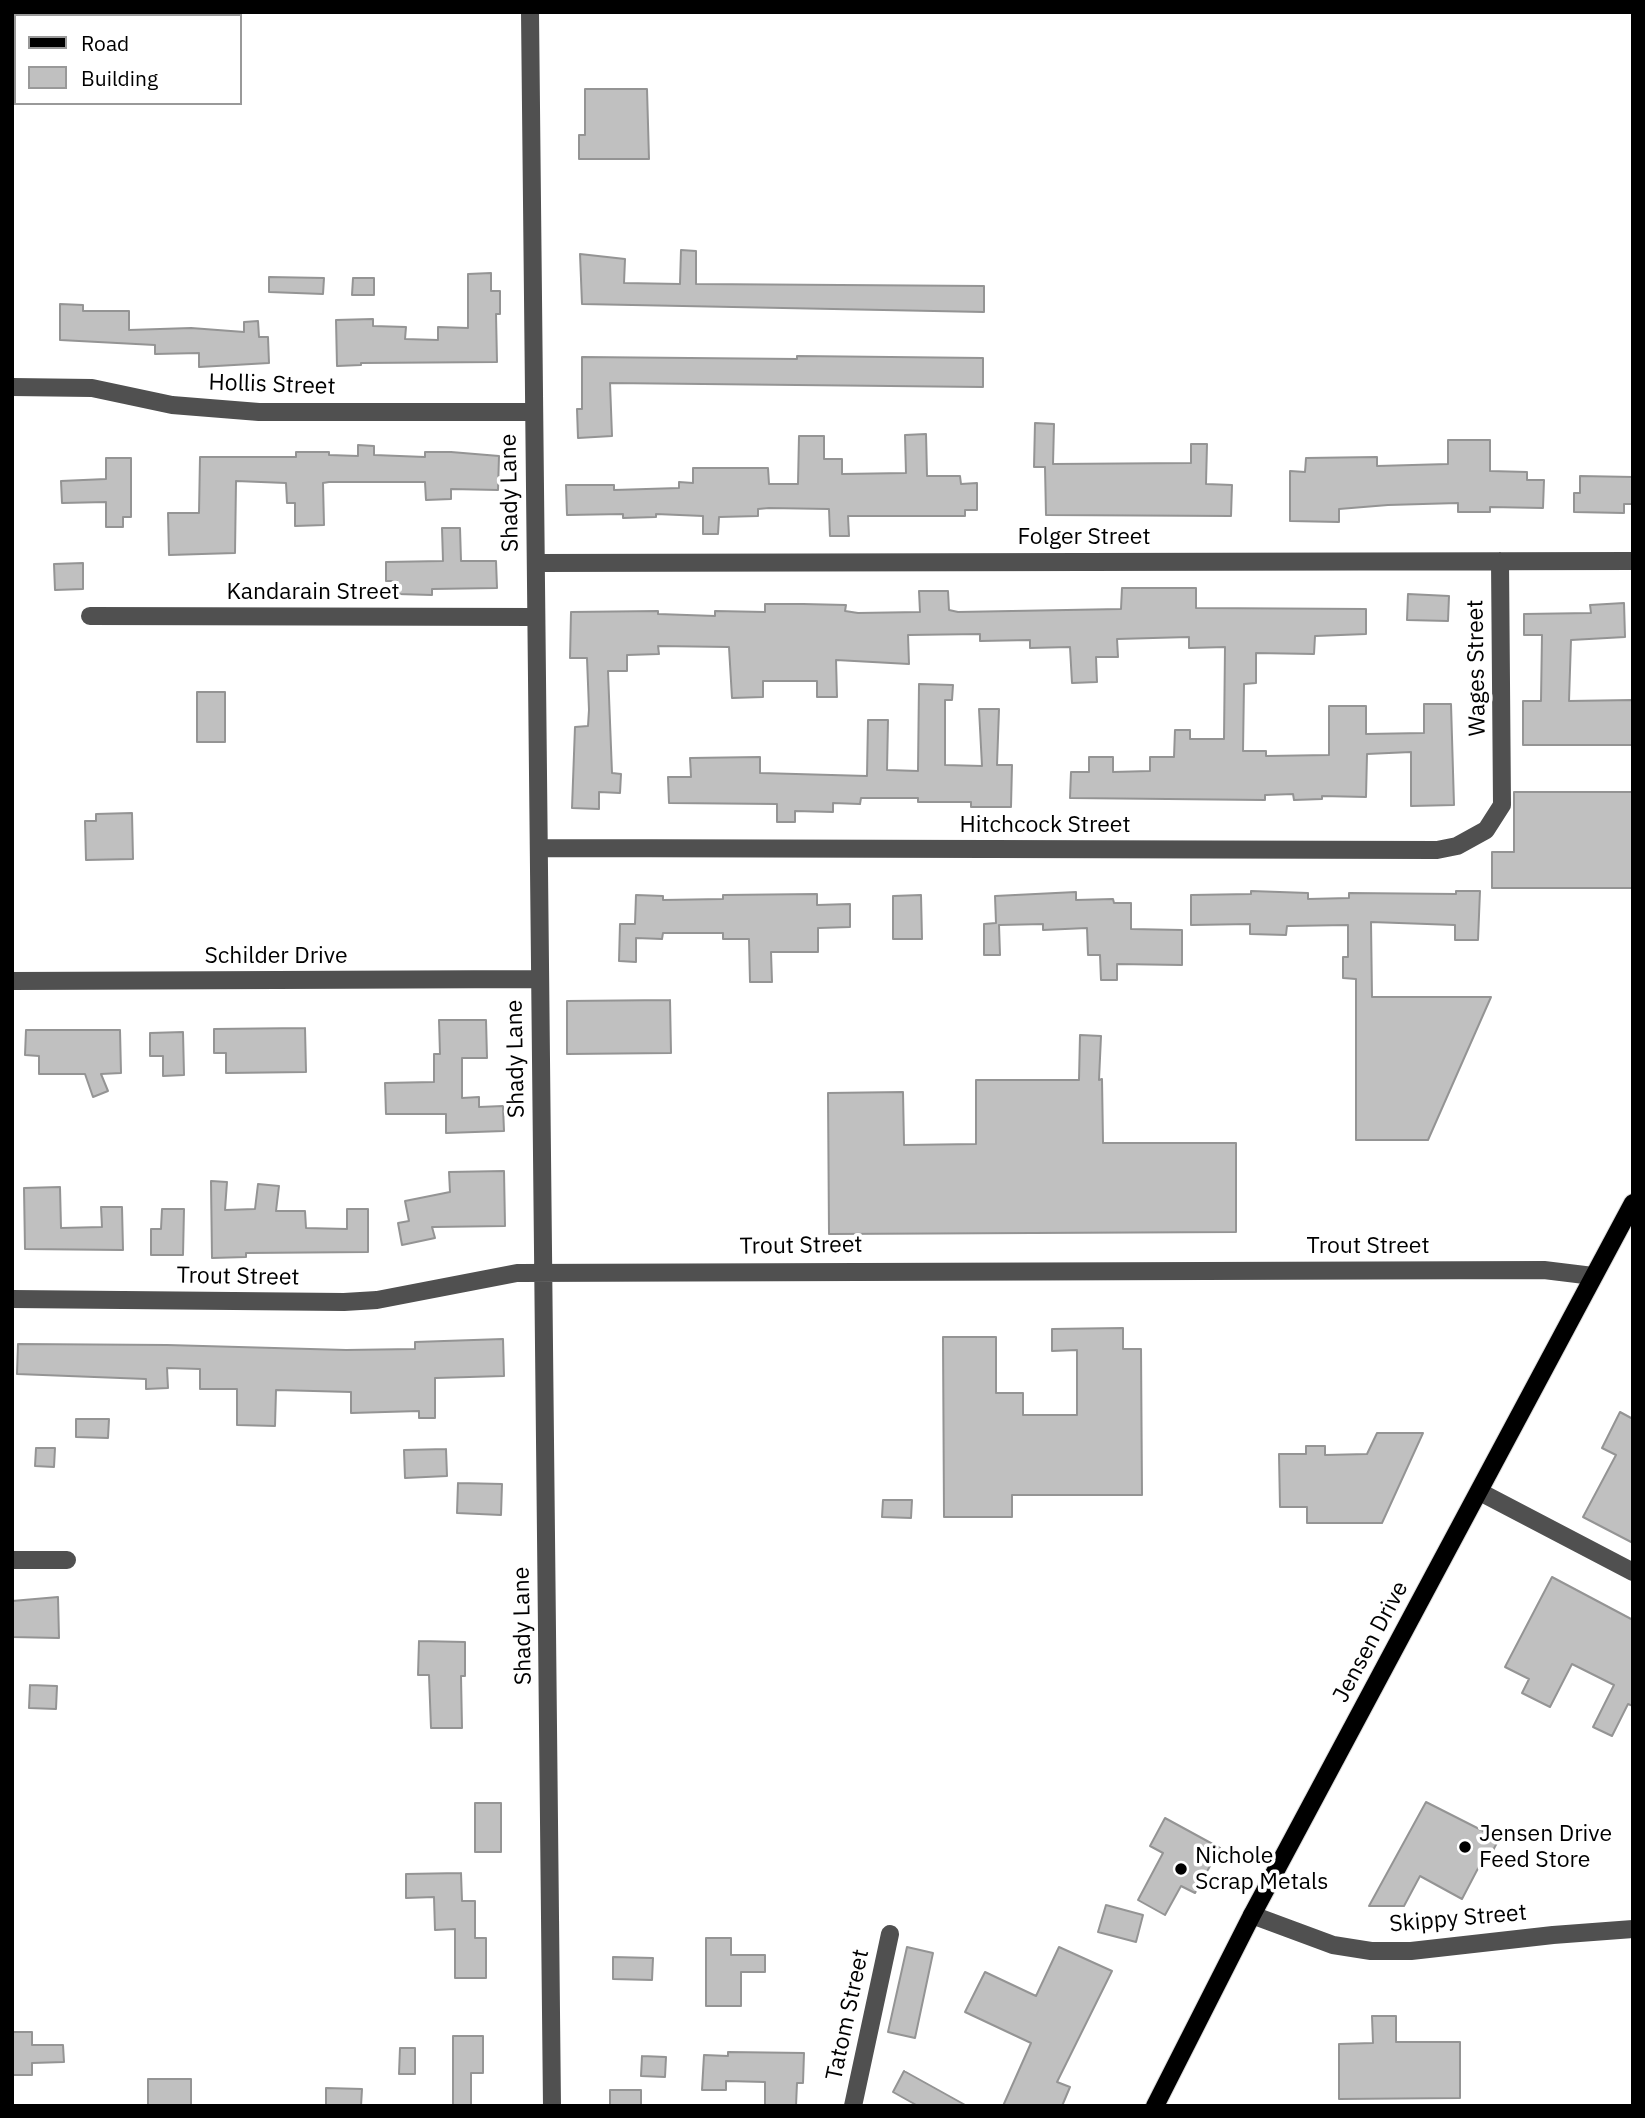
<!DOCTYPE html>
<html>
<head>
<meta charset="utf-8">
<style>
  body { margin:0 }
  #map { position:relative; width:1645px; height:2118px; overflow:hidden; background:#fff; font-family:"IBM Plex Sans",sans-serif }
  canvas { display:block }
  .frame { position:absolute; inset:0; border:14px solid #000; pointer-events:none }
  .legend { position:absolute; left:14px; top:14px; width:228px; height:91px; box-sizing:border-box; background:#fff; border:2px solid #999; margin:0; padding:9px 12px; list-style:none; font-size:21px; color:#000 }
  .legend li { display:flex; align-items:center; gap:14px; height:35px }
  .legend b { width:35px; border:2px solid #999 }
</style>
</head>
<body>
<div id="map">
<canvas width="1645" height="2118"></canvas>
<div class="frame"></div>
<ul class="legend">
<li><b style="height:9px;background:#000"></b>Road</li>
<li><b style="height:19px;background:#c0c0c0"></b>Building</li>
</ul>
</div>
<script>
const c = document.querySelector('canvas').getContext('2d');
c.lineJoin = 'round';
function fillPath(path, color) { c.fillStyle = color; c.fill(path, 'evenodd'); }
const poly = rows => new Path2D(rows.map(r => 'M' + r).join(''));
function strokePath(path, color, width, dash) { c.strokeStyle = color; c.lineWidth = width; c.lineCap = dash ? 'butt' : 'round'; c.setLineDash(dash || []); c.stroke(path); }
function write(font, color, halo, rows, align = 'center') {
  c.font = font + ' "IBM Plex Sans",sans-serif'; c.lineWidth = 7; c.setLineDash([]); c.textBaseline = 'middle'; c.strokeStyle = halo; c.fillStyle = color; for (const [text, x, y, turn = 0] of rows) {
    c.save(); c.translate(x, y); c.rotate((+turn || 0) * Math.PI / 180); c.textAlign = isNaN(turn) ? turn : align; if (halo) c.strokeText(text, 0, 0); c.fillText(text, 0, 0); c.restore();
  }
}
const building = poly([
  [585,89,647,89,649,159,579,159,579,135,585,135,585,89],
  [681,250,696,251,696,284,984,286,984,312,582,304,580,254,625,259,624,283,680,284,681,250],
  [491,273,491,291,500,291,500,314,496,314,497,362,361,363,361,365,337,366,336,320,373,319,373,326,406,327,405,339,438,340,438,327,468,328,468,274,491,273],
  [269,277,324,278,323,294,269,292,269,277],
  [353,278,374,278,374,295,352,295,353,278],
  [60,304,83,305,83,311,129,311,129,330,191,328,244,332,244,322,258,321,259,337,268,337,269,363,199,367,199,353,155,354,155,345,60,340,60,304],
  [797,356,983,358,983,387,610,383,612,436,578,438,577,409,582,409,582,357,797,359,797,356],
  [1035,423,1054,424,1053,464,1191,463,1191,444,1207,444,1206,484,1232,485,1231,516,1046,515,1045,467,1034,467,1035,423],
  [926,434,927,476,960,476,961,484,977,483,977,510,965,510,965,516,848,516,849,536,830,536,829,509,769,508,758,509,758,516,719,517,718,534,703,534,703,516,656,514,656,517,623,518,623,514,567,515,566,485,614,485,614,490,679,488,679,482,693,483,693,468,768,468,769,484,798,484,799,436,824,436,824,459,842,459,842,474,906,473,905,435,926,434],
  [1448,440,1490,440,1490,471,1527,472,1527,480,1544,480,1543,508,1490,507,1490,512,1458,512,1458,503,1388,505,1339,509,1339,522,1290,521,1290,471,1305,472,1306,458,1377,457,1377,466,1448,464,1448,440],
  [358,445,374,446,374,455,425,457,425,452,451,452,499,456,498,490,451,489,451,499,426,500,425,482,329,482,323,483,324,525,295,526,295,503,287,503,286,483,236,481,235,553,169,555,168,513,199,513,200,457,296,457,296,452,329,452,329,455,358,456,358,445],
  [106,458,131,458,131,517,123,517,123,527,106,527,106,502,62,503,61,481,106,479,106,458],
  [1580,476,1633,477,1633,504,1624,504,1624,513,1574,512,1574,493,1580,493,1580,476],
  [442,528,460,528,461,561,496,561,497,588,432,589,432,595,397,594,397,581,386,581,386,562,443,561,442,528],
  [83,563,83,589,55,590,54,564,83,563],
  [1122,588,1196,588,1196,608,1366,609,1366,634,1315,636,1314,654,1256,653,1256,683,1244,684,1243,751,1266,751,1266,756,1329,755,1329,706,1366,706,1366,734,1424,733,1424,704,1451,704,1454,805,1411,806,1411,752,1367,754,1366,797,1322,796,1322,799,1294,800,1293,794,1265,795,1265,800,1070,798,1071,772,1089,772,1089,757,1113,757,1113,772,1150,771,1150,757,1174,757,1175,730,1190,730,1190,739,1224,739,1225,647,1189,648,1189,637,1117,639,1118,657,1096,657,1097,682,1072,683,1070,647,1030,648,1030,640,980,641,980,634,908,635,909,664,836,660,837,697,817,697,817,681,763,681,763,697,732,698,729,647,658,646,659,654,627,655,627,671,608,671,612,773,621,774,620,793,599,792,599,809,572,808,575,727,588,726,589,710,587,658,570,658,571,612,658,611,658,614,715,616,715,611,765,612,765,604,803,604,846,605,845,611,858,613,920,612,919,591,948,591,949,610,958,612,1121,609,1122,588],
  [1408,594,1449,596,1448,621,1407,620,1408,594],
  [1624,603,1625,637,1571,640,1569,701,1633,700,1633,745,1523,745,1523,701,1541,701,1542,635,1524,635,1524,614,1591,613,1590,605,1624,603],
  [919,684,953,685,952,700,945,700,945,765,982,766,979,709,999,709,997,765,1012,765,1011,807,971,807,971,802,918,802,918,798,861,798,860,804,833,803,833,812,795,811,795,822,777,822,777,804,669,803,668,777,691,777,690,758,760,757,760,773,867,776,868,720,888,720,887,770,918,771,919,684],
  [197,692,225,692,225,742,197,742,197,692],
  [1514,792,1633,792,1633,888,1492,888,1492,852,1514,852,1514,792],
  [132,813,133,859,86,860,85,821,96,821,96,814,132,813],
  [1251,891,1308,893,1308,899,1349,898,1349,893,1456,894,1456,891,1480,891,1478,940,1455,940,1455,925,1371,922,1372,997,1491,997,1428,1140,1356,1140,1356,979,1343,978,1343,957,1348,957,1348,925,1287,926,1286,935,1250,934,1250,924,1191,925,1191,895,1251,894,1251,891],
  [1076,892,1076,900,1113,899,1114,903,1131,903,1131,929,1182,930,1182,965,1117,964,1117,980,1101,980,1100,955,1088,955,1087,928,1043,930,1043,924,999,925,1000,955,984,955,984,924,996,923,995,896,1076,892],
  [817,894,817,905,850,904,850,927,818,928,818,952,771,952,772,982,750,982,749,939,723,939,723,933,663,933,662,939,636,938,636,962,619,961,620,924,635,924,636,895,663,896,663,900,723,899,723,895,817,894],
  [921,895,922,939,893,939,893,896,921,895],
  [670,1000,671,1053,567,1054,567,1001,670,1000],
  [439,1020,486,1020,487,1058,462,1058,462,1098,479,1097,479,1107,503,1106,504,1131,446,1133,446,1114,386,1114,385,1083,434,1082,434,1054,440,1054,439,1020],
  [305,1028,306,1072,226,1073,226,1053,214,1053,214,1029,305,1028],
  [26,1030,120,1030,121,1073,101,1074,108,1091,93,1097,85,1074,39,1074,39,1056,25,1055,26,1030],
  [183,1032,184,1075,163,1076,163,1056,150,1056,150,1033,183,1032],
  [1080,1035,1101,1036,1099,1080,1102,1079,1103,1143,1236,1143,1236,1232,829,1234,828,1093,903,1092,904,1145,976,1144,976,1080,1079,1080,1080,1035],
  [504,1171,505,1226,432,1227,435,1238,402,1245,398,1223,409,1221,405,1201,450,1192,449,1172,504,1171],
  [211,1181,227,1182,225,1210,255,1209,258,1184,279,1186,276,1211,305,1211,306,1228,347,1229,347,1209,368,1209,368,1252,246,1253,246,1257,212,1258,211,1181],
  [60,1187,61,1228,102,1227,101,1207,122,1207,123,1250,25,1249,24,1188,60,1187],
  [162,1209,184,1209,183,1255,151,1255,151,1229,161,1229,162,1209],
  [1123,1328,1123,1349,1141,1349,1142,1495,1012,1495,1012,1517,944,1517,943,1337,996,1337,996,1393,1023,1393,1023,1415,1077,1415,1077,1350,1052,1351,1052,1329,1123,1328],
  [503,1339,504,1376,435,1378,435,1418,419,1418,419,1411,351,1413,351,1392,276,1390,275,1426,237,1425,237,1389,200,1389,200,1369,167,1368,168,1388,146,1389,146,1379,17,1374,18,1344,167,1345,346,1350,415,1349,415,1342,503,1339],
  [1620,1412,1633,1419,1633,1543,1583,1517,1616,1455,1602,1448,1620,1412],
  [76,1419,109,1419,108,1438,76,1437,76,1419],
  [1377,1433,1423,1433,1382,1523,1307,1523,1307,1507,1280,1507,1279,1454,1306,1454,1306,1446,1325,1446,1325,1455,1367,1454,1377,1433],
  [36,1448,55,1448,54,1467,35,1466,36,1448],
  [446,1449,447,1476,405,1478,404,1450,446,1449],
  [458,1483,502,1484,501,1515,457,1513,458,1483],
  [883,1500,912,1500,911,1518,882,1517,883,1500],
  [1552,1577,1633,1620,1633,1706,1628,1704,1612,1736,1593,1727,1614,1685,1572,1664,1550,1707,1522,1693,1529,1679,1505,1667,1552,1577],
  [58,1597,59,1638,12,1637,12,1601,58,1597],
  [419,1641,465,1642,465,1676,461,1676,462,1728,431,1728,429,1675,418,1675,419,1641],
  [30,1685,57,1686,56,1709,29,1708,30,1685],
  [1426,1802,1499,1839,1489,1858,1485,1855,1462,1899,1420,1876,1404,1906,1369,1906,1426,1802],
  [475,1803,501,1803,501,1852,475,1852,475,1803],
  [1165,1818,1220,1848,1195,1893,1181,1886,1165,1915,1138,1900,1163,1853,1150,1846,1165,1818],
  [461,1873,462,1901,475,1901,475,1938,486,1938,486,1978,455,1978,455,1929,435,1930,434,1897,406,1898,406,1874,461,1873],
  [1106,1905,1143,1915,1136,1942,1098,1932,1106,1905],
  [706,1938,731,1938,731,1955,765,1955,765,1972,741,1972,741,2006,706,2006,706,1938],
  [907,1947,933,1953,915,2038,888,2032,907,1947],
  [1059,1947,1112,1971,1057,2082,1070,2087,1062,2106,1003,2106,1031,2043,965,2012,985,1972,1036,1996,1059,1947],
  [613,1957,653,1958,652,1980,613,1979,613,1957],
  [1372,2016,1396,2016,1396,2042,1460,2042,1460,2098,1339,2099,1339,2044,1373,2043,1372,2016],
  [12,2032,32,2032,32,2045,63,2045,64,2062,32,2063,32,2075,12,2075,12,2032],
  [453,2036,483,2036,483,2073,471,2073,471,2106,453,2106,453,2036],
  [400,2048,415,2048,415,2074,399,2074,400,2048],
  [728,2052,804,2053,803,2083,797,2083,796,2106,765,2106,765,2082,726,2081,726,2090,702,2090,704,2055,728,2056,728,2052],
  [642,2056,666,2057,665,2077,641,2076,642,2056],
  [904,2071,967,2106,918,2106,893,2092,904,2071],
  [148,2079,191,2079,191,2106,148,2106,148,2079],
  [326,2088,362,2089,361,2106,326,2106,326,2088],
  [610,2090,641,2090,641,2106,610,2106,610,2090]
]);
fillPath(building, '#c0c0c0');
strokePath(building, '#949494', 2);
const major = poly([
  [1155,2106,1252,1915,1633,1203]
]);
strokePath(major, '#dbdbdb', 20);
strokePath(poly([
  [530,12,552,2106],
  [12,387,92,388,172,405,259,412,533,412],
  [536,563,1633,561],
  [90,616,535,617],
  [539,848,1437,850,1457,846,1486,830,1502,805,1500,561],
  [12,981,540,979],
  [12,1299,344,1302,377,1300,517,1273,1544,1270,1593,1276],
  [1480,1492,1633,1572],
  [12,1560,67,1560],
  [1252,1915,1333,1945,1371,1951,1411,1951,1553,1935,1633,1929],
  [853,2106,890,1934]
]), '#505050', 18);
strokePath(major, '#000', 18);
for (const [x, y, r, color] of [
  [1465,1847,7,"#000"],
  [1181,1869,7,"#000"]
]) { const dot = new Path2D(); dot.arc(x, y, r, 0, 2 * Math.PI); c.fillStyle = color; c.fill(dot); strokePath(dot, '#fff', 2.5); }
write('23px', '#000', '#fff', [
  ["Hollis Street",272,385,2],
  ["Shady Lane",510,493,-91],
  ["Folger Street",1084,537],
  ["Kandarain Street",313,592],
  ["Wages Street",1477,668,-91],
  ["Hitchcock Street",1045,825],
  ["Schilder Drive",276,956],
  ["Shady Lane",516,1059,-91],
  ["Trout Street",801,1246,-1],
  ["Trout Street",1368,1246],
  ["Trout Street",238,1277,1],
  ["Shady Lane",523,1626,-91],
  ["Jensen Drive",1371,1642,-62],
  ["Skippy Street",1458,1919,-5],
  ["Tatom Street",848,2015,-78]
]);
write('23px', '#000', '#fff', [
  ["Jensen Drive",1479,1834],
  ["Feed Store",1479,1860],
  ["Nichole",1195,1856],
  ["Scrap Metals",1195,1882]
], 'left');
</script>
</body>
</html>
